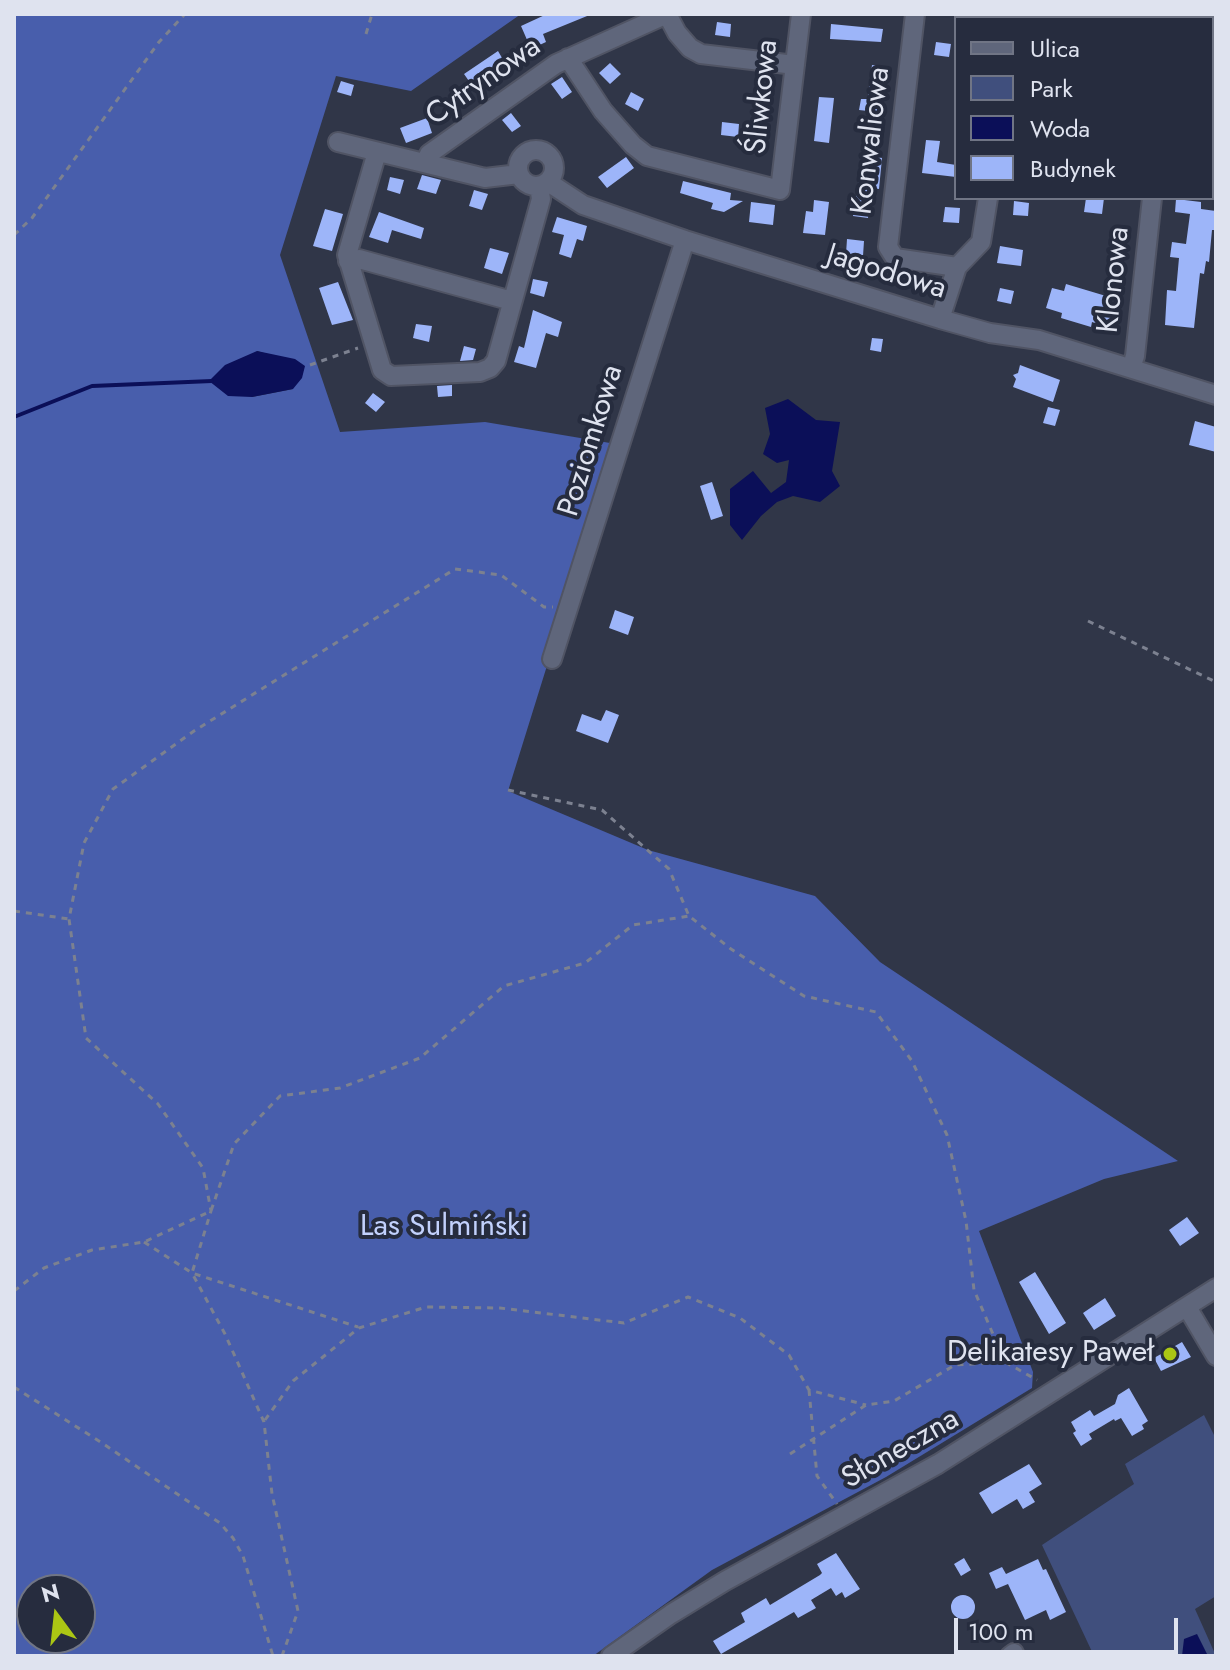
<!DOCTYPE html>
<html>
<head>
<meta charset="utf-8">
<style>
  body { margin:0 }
  #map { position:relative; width:1230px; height:1670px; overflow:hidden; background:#303648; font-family:Jost,sans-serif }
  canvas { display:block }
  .frame { position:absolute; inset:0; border:16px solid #dfe3ef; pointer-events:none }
  .legend { position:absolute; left:954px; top:16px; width:260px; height:184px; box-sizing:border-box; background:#262c3e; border:2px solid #707585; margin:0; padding:10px 14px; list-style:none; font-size:24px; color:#dfe3ef }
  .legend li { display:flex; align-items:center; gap:16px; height:40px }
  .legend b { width:40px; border:2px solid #707585 }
  .north { position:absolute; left:16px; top:1574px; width:80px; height:80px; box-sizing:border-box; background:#262c3e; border:2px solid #707585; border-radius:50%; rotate:345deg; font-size:22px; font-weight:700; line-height:32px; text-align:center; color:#dfe3ef }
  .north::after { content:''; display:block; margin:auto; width:28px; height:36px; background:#abc614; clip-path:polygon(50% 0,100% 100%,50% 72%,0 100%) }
  .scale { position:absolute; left:954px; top:1618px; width:224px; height:36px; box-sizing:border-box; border:4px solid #dfe3ef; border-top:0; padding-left:10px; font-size:24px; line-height:28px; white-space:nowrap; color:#dfe3ef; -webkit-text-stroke:6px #262c3e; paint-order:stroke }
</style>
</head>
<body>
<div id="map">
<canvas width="1230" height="1670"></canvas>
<div class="frame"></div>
<ul class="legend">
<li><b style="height:10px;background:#5f667b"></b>Ulica</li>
<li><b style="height:22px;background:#404f7d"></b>Park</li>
<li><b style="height:22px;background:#0b0f58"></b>Woda</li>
<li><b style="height:22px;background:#9db5f9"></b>Budynek</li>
</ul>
<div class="north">N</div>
<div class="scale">100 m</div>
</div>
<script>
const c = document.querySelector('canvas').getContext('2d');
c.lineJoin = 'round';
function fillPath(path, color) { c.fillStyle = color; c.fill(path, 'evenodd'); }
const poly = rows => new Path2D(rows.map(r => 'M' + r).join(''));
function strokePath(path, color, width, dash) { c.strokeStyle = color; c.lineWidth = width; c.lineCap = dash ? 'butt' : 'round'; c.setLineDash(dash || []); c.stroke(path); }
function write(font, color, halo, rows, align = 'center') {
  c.font = font + ' Jost,sans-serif'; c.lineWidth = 8; c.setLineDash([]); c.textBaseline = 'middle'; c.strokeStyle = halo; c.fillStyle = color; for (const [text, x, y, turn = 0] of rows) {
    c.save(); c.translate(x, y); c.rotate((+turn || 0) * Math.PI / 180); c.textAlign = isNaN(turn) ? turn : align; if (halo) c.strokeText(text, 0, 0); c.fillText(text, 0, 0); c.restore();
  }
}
fillPath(poly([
  [1204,1415,1216,1439,1216,1596,1195,1609,1216,1656,1094,1656,1042,1545,1134,1484,1125,1464]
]), '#404f7d');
fillPath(poly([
  [14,14,521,14,411,91,336,76,280,255,340,432,485,422,616,444,508,791,648,850,815,896,880,962,1178,1161,1104,1179,979,1231,1033,1372,1032,1388,886,1477,712,1570,593,1656,14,1656],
  [257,351,274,356,293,389,252,397],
  [32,1590,80,1590,80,1638,32,1638]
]), '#485eac');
fillPath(poly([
  [257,351,295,359,305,366,302,378,293,389,252,397,228,396,209,381,225,365],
  [788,399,816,420,840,422,832,471,840,486,820,502,793,496,777,502,761,516,742,540,730,525,730,489,753,471,771,493,786,482,789,460,777,463,763,454,770,434,765,408],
  [1197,1634,1208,1656,1182,1656,1184,1639]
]), '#0b0f58');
strokePath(poly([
  [14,417,92,386,212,381]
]), '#0b0f58', 4);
fillPath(poly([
  [547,14,592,14,543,34,546,42,531,49,521,26],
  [717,22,731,24,730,37,715,35],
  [831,24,883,29,881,42,830,39],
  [936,42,951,44,949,57,934,55],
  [498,51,505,63,471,84,464,74],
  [610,63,621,74,610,84,599,73],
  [872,65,887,67,881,106,878,105,877,112,859,110,861,99,868,99],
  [562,77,572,92,562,99,551,84],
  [341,81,354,85,351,96,337,92],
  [631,92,644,99,638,111,625,104],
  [819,97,834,98,829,143,814,141],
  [511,113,521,126,512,132,502,120],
  [427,118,432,133,406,143,400,128],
  [722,122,739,124,738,137,721,135],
  [749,130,764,132,762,145,747,143],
  [866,135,881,137,877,157,882,158,879,189,871,188,868,218,853,216],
  [926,140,940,141,937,162,956,165,956,177,922,173],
  [626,157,634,168,607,188,598,177],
  [422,175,441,180,436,194,417,189],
  [390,177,404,180,400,194,387,190],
  [683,181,731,193,730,200,743,201,724,212,711,209,713,203,680,193],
  [474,190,488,194,482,210,469,206],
  [1086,198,1104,198,1102,214,1084,212],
  [1176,199,1201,202,1201,209,1216,211,1216,230,1212,230,1209,262,1206,261,1204,274,1200,273,1194,328,1165,325,1167,290,1176,291,1179,258,1170,257,1172,242,1186,244,1190,214,1175,212],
  [814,200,829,202,825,235,803,233,806,211,813,212],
  [1014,201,1029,203,1028,216,1013,215],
  [751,202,775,205,773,225,749,222],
  [945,207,960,208,959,223,943,222],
  [325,209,343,214,332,251,313,246],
  [379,212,424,228,421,239,392,230,388,243,369,237],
  [557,217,587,226,583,241,577,239,571,258,559,254,564,235,552,232],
  [847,239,864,241,863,256,846,254],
  [1000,246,1023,250,1021,266,997,263],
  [490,248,509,253,502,274,484,268],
  [533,279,548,282,544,297,530,293],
  [338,282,353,320,332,325,319,288],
  [1066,284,1106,296,1104,303,1116,307,1110,328,1092,322,1091,327,1061,318,1062,313,1046,308,1052,288,1064,291],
  [1000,288,1014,291,1011,304,997,301],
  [533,310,562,322,558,337,546,333,536,368,514,362,519,346,524,348],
  [416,324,432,326,429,342,413,338],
  [872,338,883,339,881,352,870,350],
  [464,346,476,349,473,360,460,361],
  [1020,365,1060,380,1053,402,1013,387,1016,379,1013,375,1018,373],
  [452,385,452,396,438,397,437,386],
  [373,393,385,402,376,412,365,403],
  [1048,407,1060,410,1055,426,1043,423],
  [1195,421,1216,427,1216,452,1189,445],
  [712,482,723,516,711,520,700,486],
  [615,610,634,617,628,635,609,628],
  [606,710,619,715,608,743,576,731,582,714,601,721],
  [1187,1217,1199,1233,1180,1246,1169,1230],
  [1035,1272,1066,1323,1049,1334,1019,1282],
  [1105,1298,1116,1316,1094,1330,1083,1313],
  [1182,1342,1191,1357,1161,1371,1154,1358],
  [1129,1388,1148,1421,1142,1425,1144,1429,1132,1436,1121,1418,1115,1421,1114,1419,1089,1434,1092,1439,1081,1446,1073,1433,1076,1431,1071,1422,1090,1410,1094,1416,1115,1404,1118,1395],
  [1029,1464,1042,1484,1029,1492,1035,1502,1023,1509,1017,1499,992,1514,979,1493],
  [836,1553,860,1589,845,1598,842,1592,836,1596,831,1588,811,1600,816,1608,798,1618,794,1612,721,1654,713,1641,745,1622,741,1613,766,1598,770,1605,820,1575,822,1573,817,1564],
  [964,1558,971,1570,961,1576,954,1564],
  [1038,1559,1043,1570,1046,1569,1066,1612,1050,1620,1046,1610,1025,1620,1008,1584,996,1589,989,1573,1002,1567,1006,1574],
  '951 1607a12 12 0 1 1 24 0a12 12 0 1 1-24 0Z'
]), '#9db5f9');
const minor = poly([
  [915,14,888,247,895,258,957,267],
  [1009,18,1009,14],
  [1172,18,1172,14],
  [568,58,603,111,633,145,647,156,780,190,801,14],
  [338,142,485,178,519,174],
  '518 168a18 18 0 1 1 36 0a18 18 0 1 1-36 0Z',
  [377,152,347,255,382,370,391,376,480,372,490,368,496,361,541,199,539,186],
  [426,163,429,154,556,64,667,14,677,33,690,48,701,54,795,65],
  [548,182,583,205,685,240,940,319,990,333,1039,340,1216,395],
  [348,261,359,259,512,301],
  [940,319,957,267,981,242,988,198],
  [1131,368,1135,356,1152,198],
  [552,659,685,240],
  [1187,1307,1216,1356],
  [611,1656,671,1614,725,1581,938,1464,1216,1288],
  [1010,1656,1014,1653]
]);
strokePath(minor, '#505464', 22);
strokePath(poly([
  [366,34,372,14],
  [14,235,32,218,159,42,185,14],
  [310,365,358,348],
  [1088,621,1216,682],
  [508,790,602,810,669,869,689,916,731,949,804,996,876,1012,912,1061,947,1135,966,1221,974,1290,1005,1362],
  [14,911,69,919],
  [144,1242,192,1273,358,1327],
  [14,1291,44,1268,92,1250,144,1242,211,1211,234,1144,280,1096,340,1088,420,1058,504,986,585,963,633,925,689,916],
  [14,1387,102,1443,220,1523,233,1538,243,1556,273,1656],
  [809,1390,817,1476,837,1504],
  [265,1420,293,1381,359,1328,426,1307,500,1308,624,1323,688,1297,740,1318,789,1355,809,1390,866,1405],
  [790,1454,866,1405,894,1401,955,1365,1005,1362,1037,1380],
  [282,1656,298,1611,272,1494,264,1422,225,1334,192,1273,211,1211,203,1168,158,1104,86,1038,69,919,84,843,113,789,194,731,455,569,501,575,544,607,553,607]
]), '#7c8190', 3, [6, 6]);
strokePath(minor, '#5f667b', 18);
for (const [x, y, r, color] of [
  [1170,1354,8,"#abc614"]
]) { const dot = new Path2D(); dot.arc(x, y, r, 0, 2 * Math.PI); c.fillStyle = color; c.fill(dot); strokePath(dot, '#262c3e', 3); }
write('30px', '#dfe3ef', '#262c3e', [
  ["Cytrynowa",484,82,-35],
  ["Śliwkowa",763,97,-84],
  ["Konwaliowa",872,141,-83],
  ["Jagodowa",886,273,17],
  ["Klonowa",1115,280,-84],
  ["Poziomkowa",592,441,-73],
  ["Słoneczna",901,1450,-30]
]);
write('30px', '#c2d1fc', '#262c3e', [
  ["Las Sulmiński",444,1228]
]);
write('30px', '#dfe3ef', '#262c3e', [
  ["Delikatesy Paweł",1154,1354]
], 'right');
</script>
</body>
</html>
